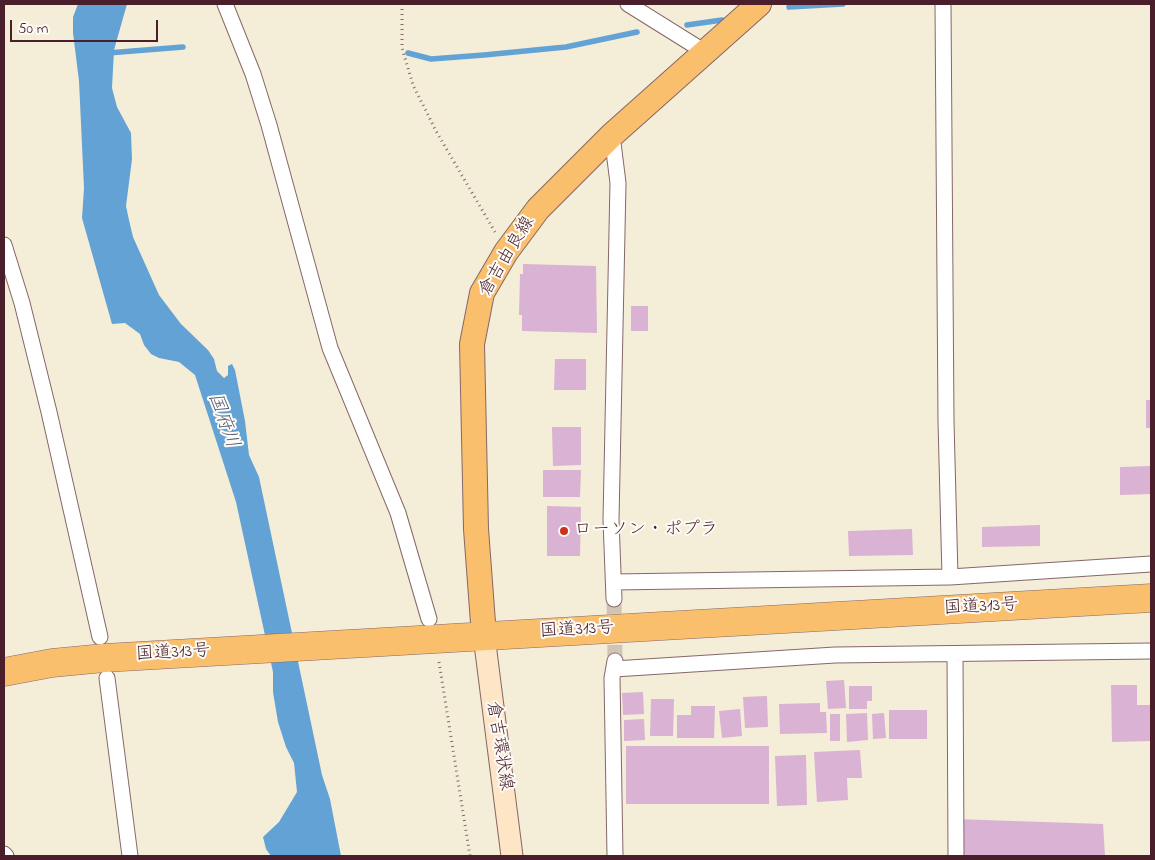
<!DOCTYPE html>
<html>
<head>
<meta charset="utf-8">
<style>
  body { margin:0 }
  #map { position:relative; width:1155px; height:860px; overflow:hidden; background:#f4edd8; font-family:"Indie Flower",sans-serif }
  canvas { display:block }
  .frame { position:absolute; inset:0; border:5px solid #4a1f2b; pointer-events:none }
  .scale { position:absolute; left:10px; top:20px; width:148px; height:22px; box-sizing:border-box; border:2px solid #4a1f2b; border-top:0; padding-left:6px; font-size:15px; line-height:18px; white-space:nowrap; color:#4a1f2b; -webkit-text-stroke:4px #fdfcf7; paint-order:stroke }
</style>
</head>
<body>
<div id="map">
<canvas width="1155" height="860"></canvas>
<div class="frame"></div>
<div class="scale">50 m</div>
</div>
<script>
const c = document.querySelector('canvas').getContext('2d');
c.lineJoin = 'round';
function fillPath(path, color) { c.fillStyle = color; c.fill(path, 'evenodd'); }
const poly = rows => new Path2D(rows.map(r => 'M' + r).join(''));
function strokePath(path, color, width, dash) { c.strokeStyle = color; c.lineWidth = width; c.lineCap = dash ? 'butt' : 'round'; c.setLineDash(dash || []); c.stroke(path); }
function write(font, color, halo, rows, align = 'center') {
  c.font = font + ' "Indie Flower","Klee One",sans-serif'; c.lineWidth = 4; c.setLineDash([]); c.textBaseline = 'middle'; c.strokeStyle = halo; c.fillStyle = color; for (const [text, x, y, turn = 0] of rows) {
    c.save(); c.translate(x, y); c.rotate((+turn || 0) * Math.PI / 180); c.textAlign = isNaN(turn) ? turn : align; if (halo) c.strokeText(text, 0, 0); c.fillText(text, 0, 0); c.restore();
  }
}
fillPath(poly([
  [78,4,127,4,114,50,112,88,117,107,131,133,132,159,126,206,129,220,133,237,159,295,181,324,208,350,214,359,217,371,224,378,228,375,228,366,232,364,235,370,245,421,249,455,259,477,322,775,330,799,341,856,271,856,266,849,263,837,279,822,297,792,294,763,286,747,278,722,273,692,273,672,236,502,195,375,179,362,159,358,151,354,144,345,140,334,125,323,112,324,82,218,84,188,79,81,73,33,73,17]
]), '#63a2d5');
strokePath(poly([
  [789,7,843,4],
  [687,25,722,20],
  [108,53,183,47],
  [408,53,431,59,484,55,566,47,637,32]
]), '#63a2d5', 5.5);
fillPath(poly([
  [523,264,596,266,597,333,522,331,522,315,519,315,520,274,523,274],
  [631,306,648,306,648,331,631,331],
  [555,359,586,359,586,390,554,390],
  [1146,400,1151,400,1151,428,1146,428],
  [552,427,581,427,581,465,553,466],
  [1151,466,1151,494,1120,495,1120,467],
  [543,470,581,470,580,497,543,497],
  [547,506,581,507,580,556,547,556],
  [1040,525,1040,546,982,547,982,527],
  [912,529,913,555,849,556,848,531],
  [844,680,846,708,828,709,826,681],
  [1111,685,1137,685,1137,705,1151,705,1151,741,1112,742],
  [849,686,872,686,872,701,867,701,867,709,849,709],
  [643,692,644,714,623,715,622,693],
  [767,696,768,727,745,728,743,697],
  [651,699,674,699,673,736,650,736],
  [820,703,820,712,826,712,827,733,780,734,779,704],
  [691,706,715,706,714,738,677,738,677,715,691,715],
  [740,709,742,736,722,738,719,711],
  [889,710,927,710,927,739,889,739],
  [867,713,868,740,847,742,846,714],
  [884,713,886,738,873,739,872,714],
  [830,714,840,714,840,741,830,741],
  [644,719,645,740,624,741,624,720],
  [626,746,769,746,769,804,626,804],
  [860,750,862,778,847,778,848,800,817,802,814,752],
  [806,755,807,805,777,806,775,756],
  [954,819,1103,824,1105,856,955,856]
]), '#dab2d3');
strokePath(poly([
  [614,599,615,659]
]), '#d2c4b5', 15, [15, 8]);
const street = poly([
  [225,4,253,74,269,125,330,348,398,513,429,619],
  [628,4,705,52],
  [943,4,946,421,950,577],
  [612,135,618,183,611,520,614,599],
  [4,245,22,303,49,412,100,637],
  [614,582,950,577,1151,564],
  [955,654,956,856],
  [614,669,835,655,1151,651],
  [107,678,130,856],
  [4,854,6,856],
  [615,856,612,678,615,661]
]);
const secondary = poly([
  [484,636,512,856]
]);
const primary = poly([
  [484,636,476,529,472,344,482,293,506,252,538,209,612,135,759,4]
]);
const highway = poly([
  [4,672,52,663,104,658,1151,598]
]);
strokePath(street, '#866768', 17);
strokePath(secondary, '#866768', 23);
strokePath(primary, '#866768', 26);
strokePath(highway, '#866768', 29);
strokePath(poly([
  [402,4,402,48,413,85,436,131,495,232],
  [439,662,470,856]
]), '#866768', 3, [1, 4]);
strokePath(street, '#fff', 15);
strokePath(secondary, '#fde5c5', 21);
strokePath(primary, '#f9bf6d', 24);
strokePath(highway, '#f9bf6d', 28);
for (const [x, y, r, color] of [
  [564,531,5,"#c8321e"]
]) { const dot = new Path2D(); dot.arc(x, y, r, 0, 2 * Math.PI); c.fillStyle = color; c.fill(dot); strokePath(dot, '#fdfcf7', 2); }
write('18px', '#4a1f2b', '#fdfcf7', [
  ["倉吉由良線",508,257,-59],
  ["国道313号",981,608,-3],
  ["国道313号",577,631,-3],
  ["国道313号",173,654,-3],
  ["倉吉環状線",498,746,81]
]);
write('18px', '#4a1f2b', '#fdfcf7', [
  ["ローソン・ポプラ",574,531]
], 'left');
write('italic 19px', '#555a77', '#fdfcf7', [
  ["国府川",222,421,70]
]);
</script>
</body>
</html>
